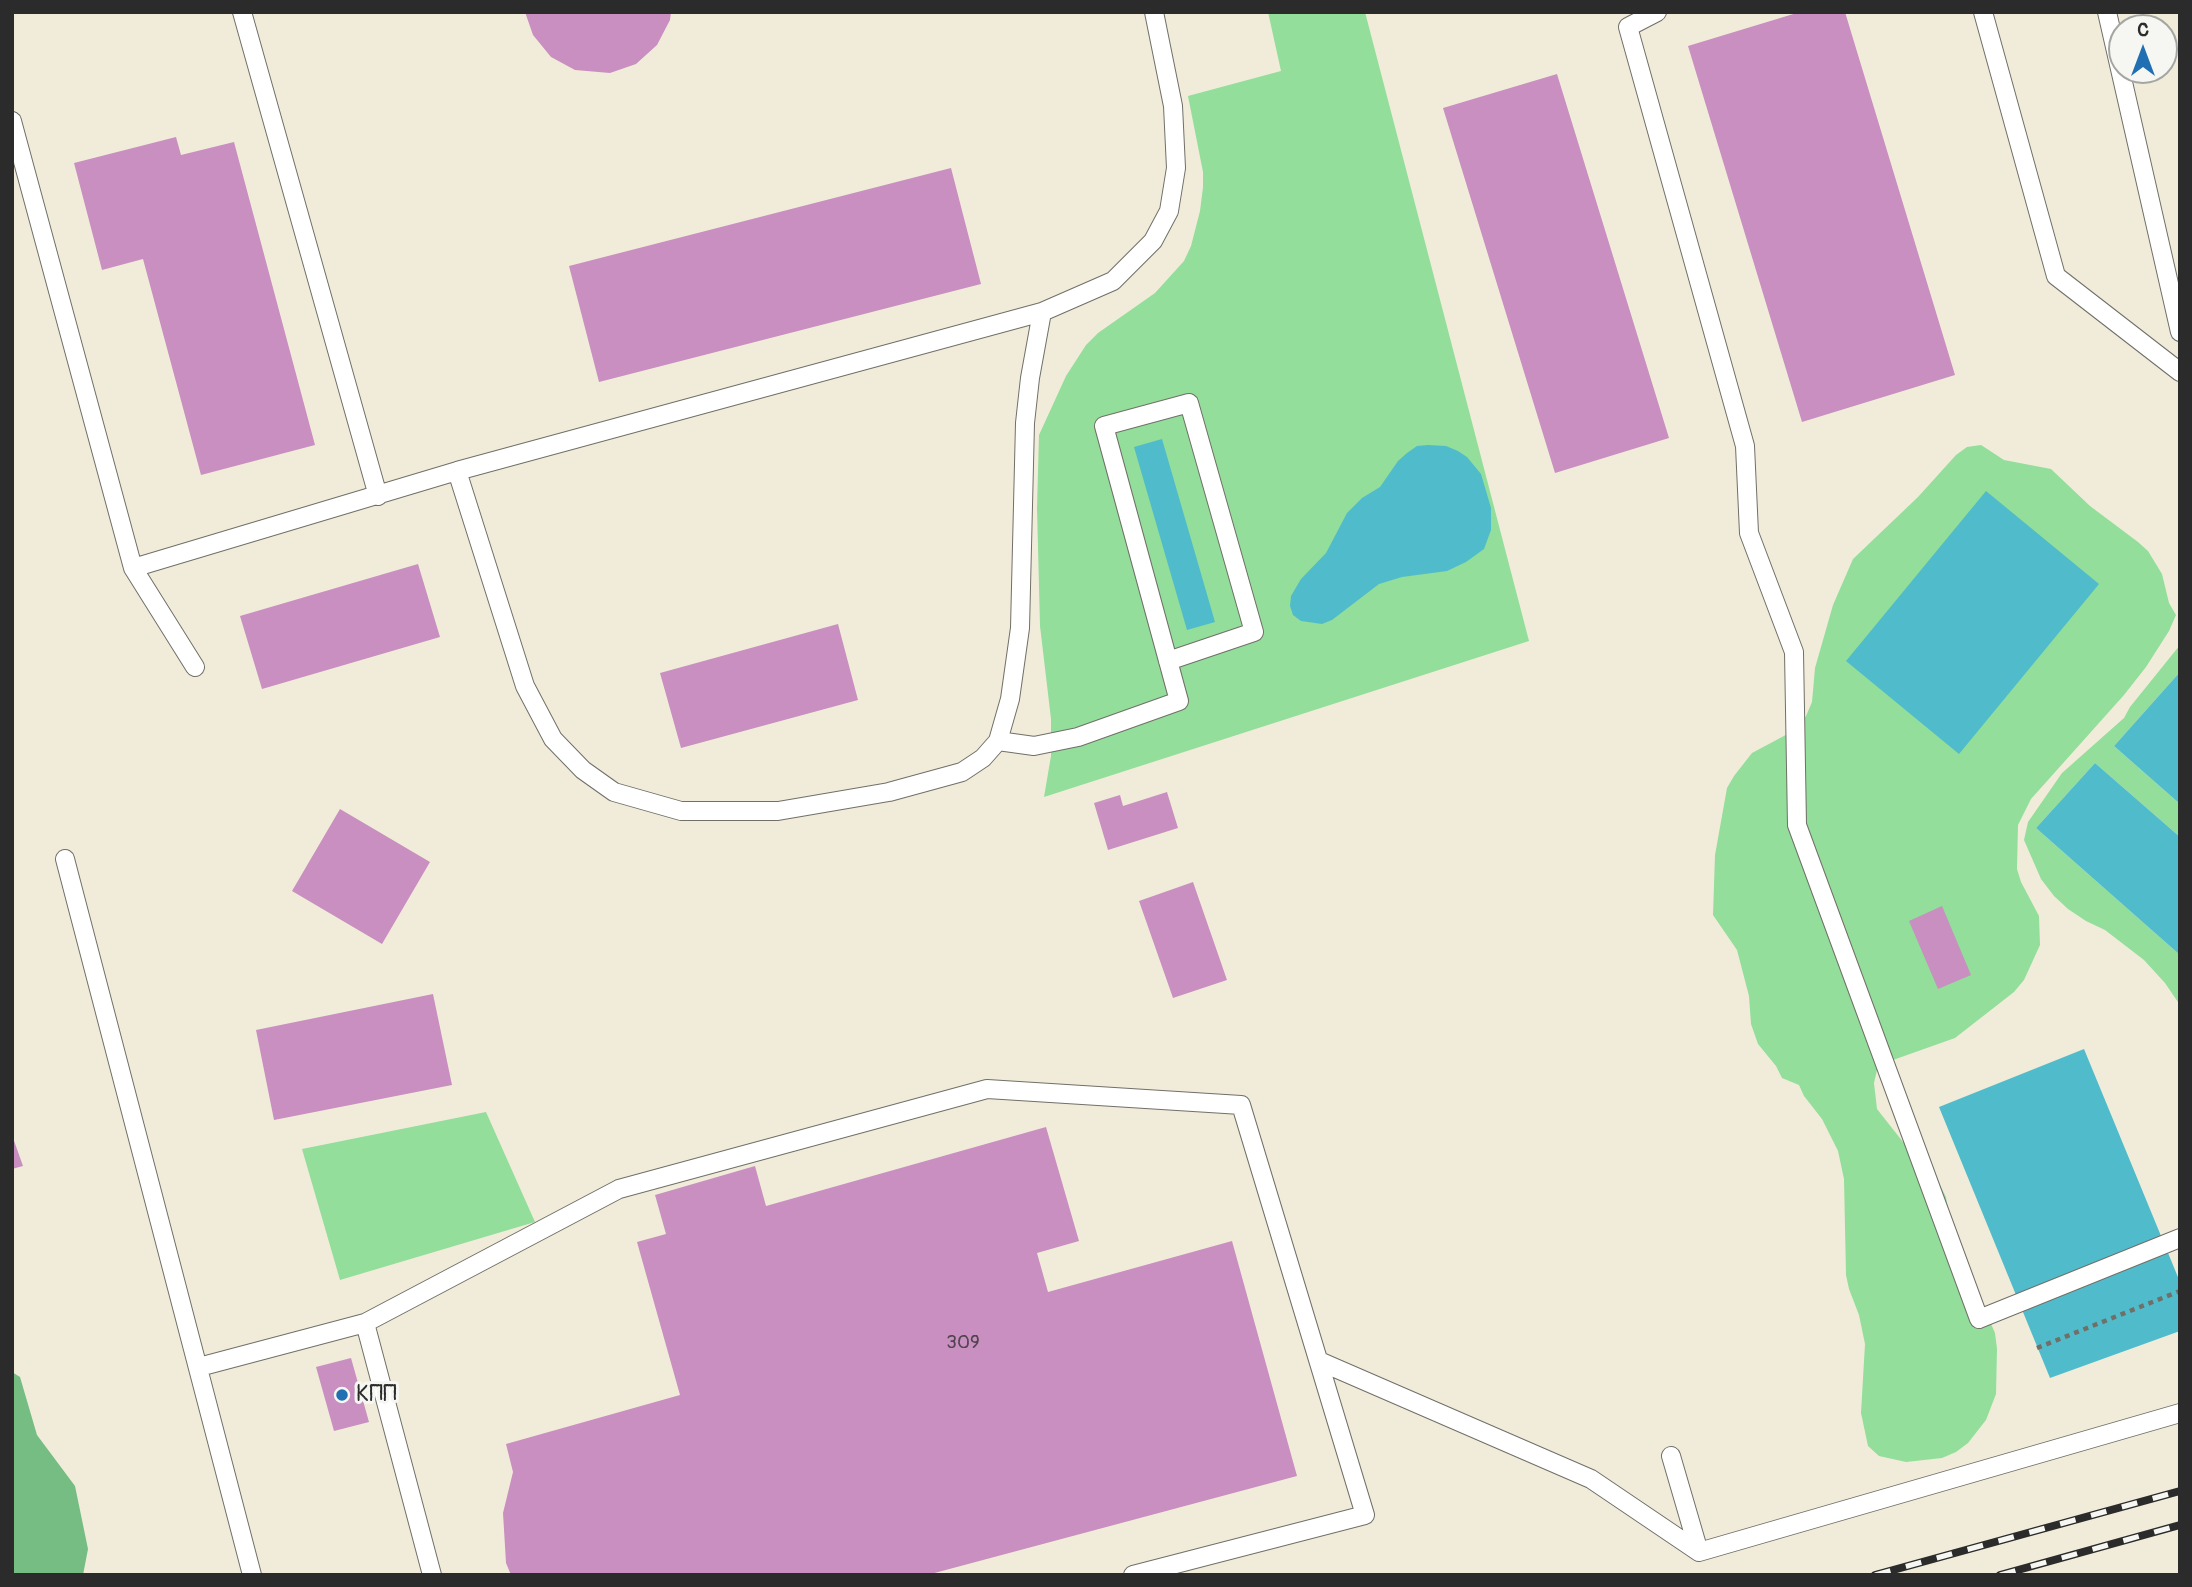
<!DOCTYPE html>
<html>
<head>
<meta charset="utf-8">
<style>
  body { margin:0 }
  #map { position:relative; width:2192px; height:1587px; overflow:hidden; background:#f1ecda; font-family:Pangolin,sans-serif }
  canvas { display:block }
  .frame { position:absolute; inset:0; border:14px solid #2b2b2b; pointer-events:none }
  .north { position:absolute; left:2108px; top:14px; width:70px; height:70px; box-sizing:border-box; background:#f6f6f2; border:2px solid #a5a5a2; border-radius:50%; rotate:0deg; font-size:19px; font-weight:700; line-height:28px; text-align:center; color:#2b2b2b }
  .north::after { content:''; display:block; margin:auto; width:24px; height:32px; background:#1f6fb2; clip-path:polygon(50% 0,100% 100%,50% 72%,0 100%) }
</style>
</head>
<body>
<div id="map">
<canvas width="2192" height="1587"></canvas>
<div class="frame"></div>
<div class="north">С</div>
</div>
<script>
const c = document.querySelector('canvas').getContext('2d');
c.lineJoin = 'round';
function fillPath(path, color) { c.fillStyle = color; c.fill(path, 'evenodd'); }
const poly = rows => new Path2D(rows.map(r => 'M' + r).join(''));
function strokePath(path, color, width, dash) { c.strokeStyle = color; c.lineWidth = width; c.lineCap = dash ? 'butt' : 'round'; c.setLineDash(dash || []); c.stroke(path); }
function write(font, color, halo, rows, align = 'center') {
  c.font = font + ' Pangolin,sans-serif'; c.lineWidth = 6; c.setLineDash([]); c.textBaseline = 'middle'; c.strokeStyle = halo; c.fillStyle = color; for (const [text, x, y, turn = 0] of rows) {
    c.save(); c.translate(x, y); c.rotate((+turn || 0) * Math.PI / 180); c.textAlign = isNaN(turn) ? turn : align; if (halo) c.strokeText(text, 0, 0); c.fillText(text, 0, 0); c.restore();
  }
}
fillPath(poly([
  [1268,12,1365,12,1529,641,1044,797,1051,756,1051,719,1040,626,1037,508,1039,435,1066,376,1086,345,1098,333,1155,293,1184,261,1191,246,1200,211,1203,187,1203,172,1188,96,1281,71],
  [1981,445,2004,460,2051,469,2090,506,2138,542,2148,551,2162,574,2169,603,2176,615,2169,631,2146,667,2124,695,2031,799,2018,825,2017,869,2021,882,2039,916,2040,945,2024,980,2014,992,1955,1038,1893,1060,1877,1070,1874,1083,1877,1109,1903,1142,1934,1172,1940,1185,1946,1197,1953,1238,1995,1333,1997,1349,1996,1394,1986,1420,1968,1443,1956,1452,1942,1458,1906,1462,1879,1456,1868,1446,1861,1413,1865,1344,1859,1315,1849,1289,1846,1275,1844,1179,1838,1151,1822,1119,1804,1096,1799,1085,1782,1078,1776,1066,1758,1044,1751,1024,1749,996,1737,950,1713,915,1715,855,1727,788,1734,776,1752,753,1797,729,1806,716,1812,702,1815,668,1833,605,1853,559,1918,497,1956,455,1967,447],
  [2180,645,2180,672,2114,746,2180,804,2180,837,2095,763,2036,828,2180,955,2180,1005,2165,983,2144,960,2105,930,2086,921,2068,909,2054,896,2041,879,2024,840,2028,822,2062,773,2124,718,2130,707],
  [486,1112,535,1222,340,1280,302,1149]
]), '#92de9a');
fillPath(poly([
  [12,1372,20,1377,37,1435,75,1486,88,1549,83,1575,12,1575]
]), '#75bd82');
fillPath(poly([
  [1162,439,1215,622,1187,630,1134,447],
  [1428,445,1446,446,1458,451,1467,457,1481,474,1491,508,1491,530,1484,549,1466,562,1447,571,1402,577,1379,584,1332,620,1322,624,1301,621,1293,615,1290,606,1291,596,1301,579,1326,553,1347,513,1362,498,1380,487,1398,461,1407,453,1417,446],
  [1986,491,2099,584,1959,754,1846,661],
  [2180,672,2180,804,2114,746],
  [2095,763,2180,837,2180,955,2036,828],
  [2084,1049,2180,1282,2180,1331,2050,1378,1939,1107]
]), '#50bccb');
fillPath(poly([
  [525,12,671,12,670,20,657,45,636,64,610,73,575,70,551,57,533,35],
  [1800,12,1845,12,1955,375,1802,422,1688,46],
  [1557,74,1669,438,1555,473,1443,108],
  [176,137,181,155,234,142,315,445,201,475,143,259,102,270,74,163],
  [951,168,981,284,599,382,569,266],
  [418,564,440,637,262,689,240,616],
  [838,624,858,700,681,748,660,673],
  [1167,792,1178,828,1108,850,1094,803,1120,795,1123,806],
  [340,809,430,862,382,944,292,891],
  [1193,882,1227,980,1173,998,1139,901],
  [1942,906,1971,975,1938,989,1909,921],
  [433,994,452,1085,274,1120,256,1030],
  [1046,1127,1079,1241,1037,1253,1048,1292,1232,1241,1297,1476,927,1575,511,1575,506,1563,503,1513,513,1472,506,1444,680,1395,637,1242,666,1234,655,1195,755,1166,766,1206],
  [12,1135,23,1166,12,1169],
  [351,1358,369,1422,334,1431,316,1367]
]), '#c88fc0');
const service = poly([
  [242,12,378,496],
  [1657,12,1628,27,1745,446,1749,533,1794,652,1797,825,1979,1319,2180,1238],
  [1983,12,2056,276,2180,372],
  [2107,12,2180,332],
  [12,121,133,568,195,667],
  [457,471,525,686,553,739,583,770,614,792,681,811,778,811,889,792,962,772,983,758,998,741,1010,699,1020,628,1025,423,1030,378,1042,312],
  [133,568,457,471,1042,312,1113,281,1153,241,1169,211,1176,168,1173,106,1154,12],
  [998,741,1034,746,1078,737,1179,701,1104,426,1189,403,1254,632,1168,661],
  [65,859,252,1575],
  [365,1323,432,1575],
  [1319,1361,1591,1479,1699,1552],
  [199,1367,365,1323,619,1189,987,1089,1241,1105,1365,1515,1133,1575],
  [1671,1456,1699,1552],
  [1699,1552,2180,1413]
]);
strokePath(service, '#706f68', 20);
strokePath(poly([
  [2037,1348,2180,1291]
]), '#706f68', 4.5, [5, 5]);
strokePath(service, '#fff', 18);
const rail = poly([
  [1875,1575,2180,1491],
  [2000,1575,2180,1525]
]);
strokePath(rail, '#2b2b2b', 8);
strokePath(rail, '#f6f6f2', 5, [16]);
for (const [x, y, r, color] of [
  [342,1395,7,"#1f6fb2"]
]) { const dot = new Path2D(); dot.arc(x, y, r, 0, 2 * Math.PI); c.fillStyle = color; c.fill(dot); strokePath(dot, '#f6f6f2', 2.5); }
write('19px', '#524450', null, [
  ["309",963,1343]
]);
write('23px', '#2b2b2b', '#f6f6f2', [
  ["КПП",356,1395]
], 'left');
</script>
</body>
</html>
